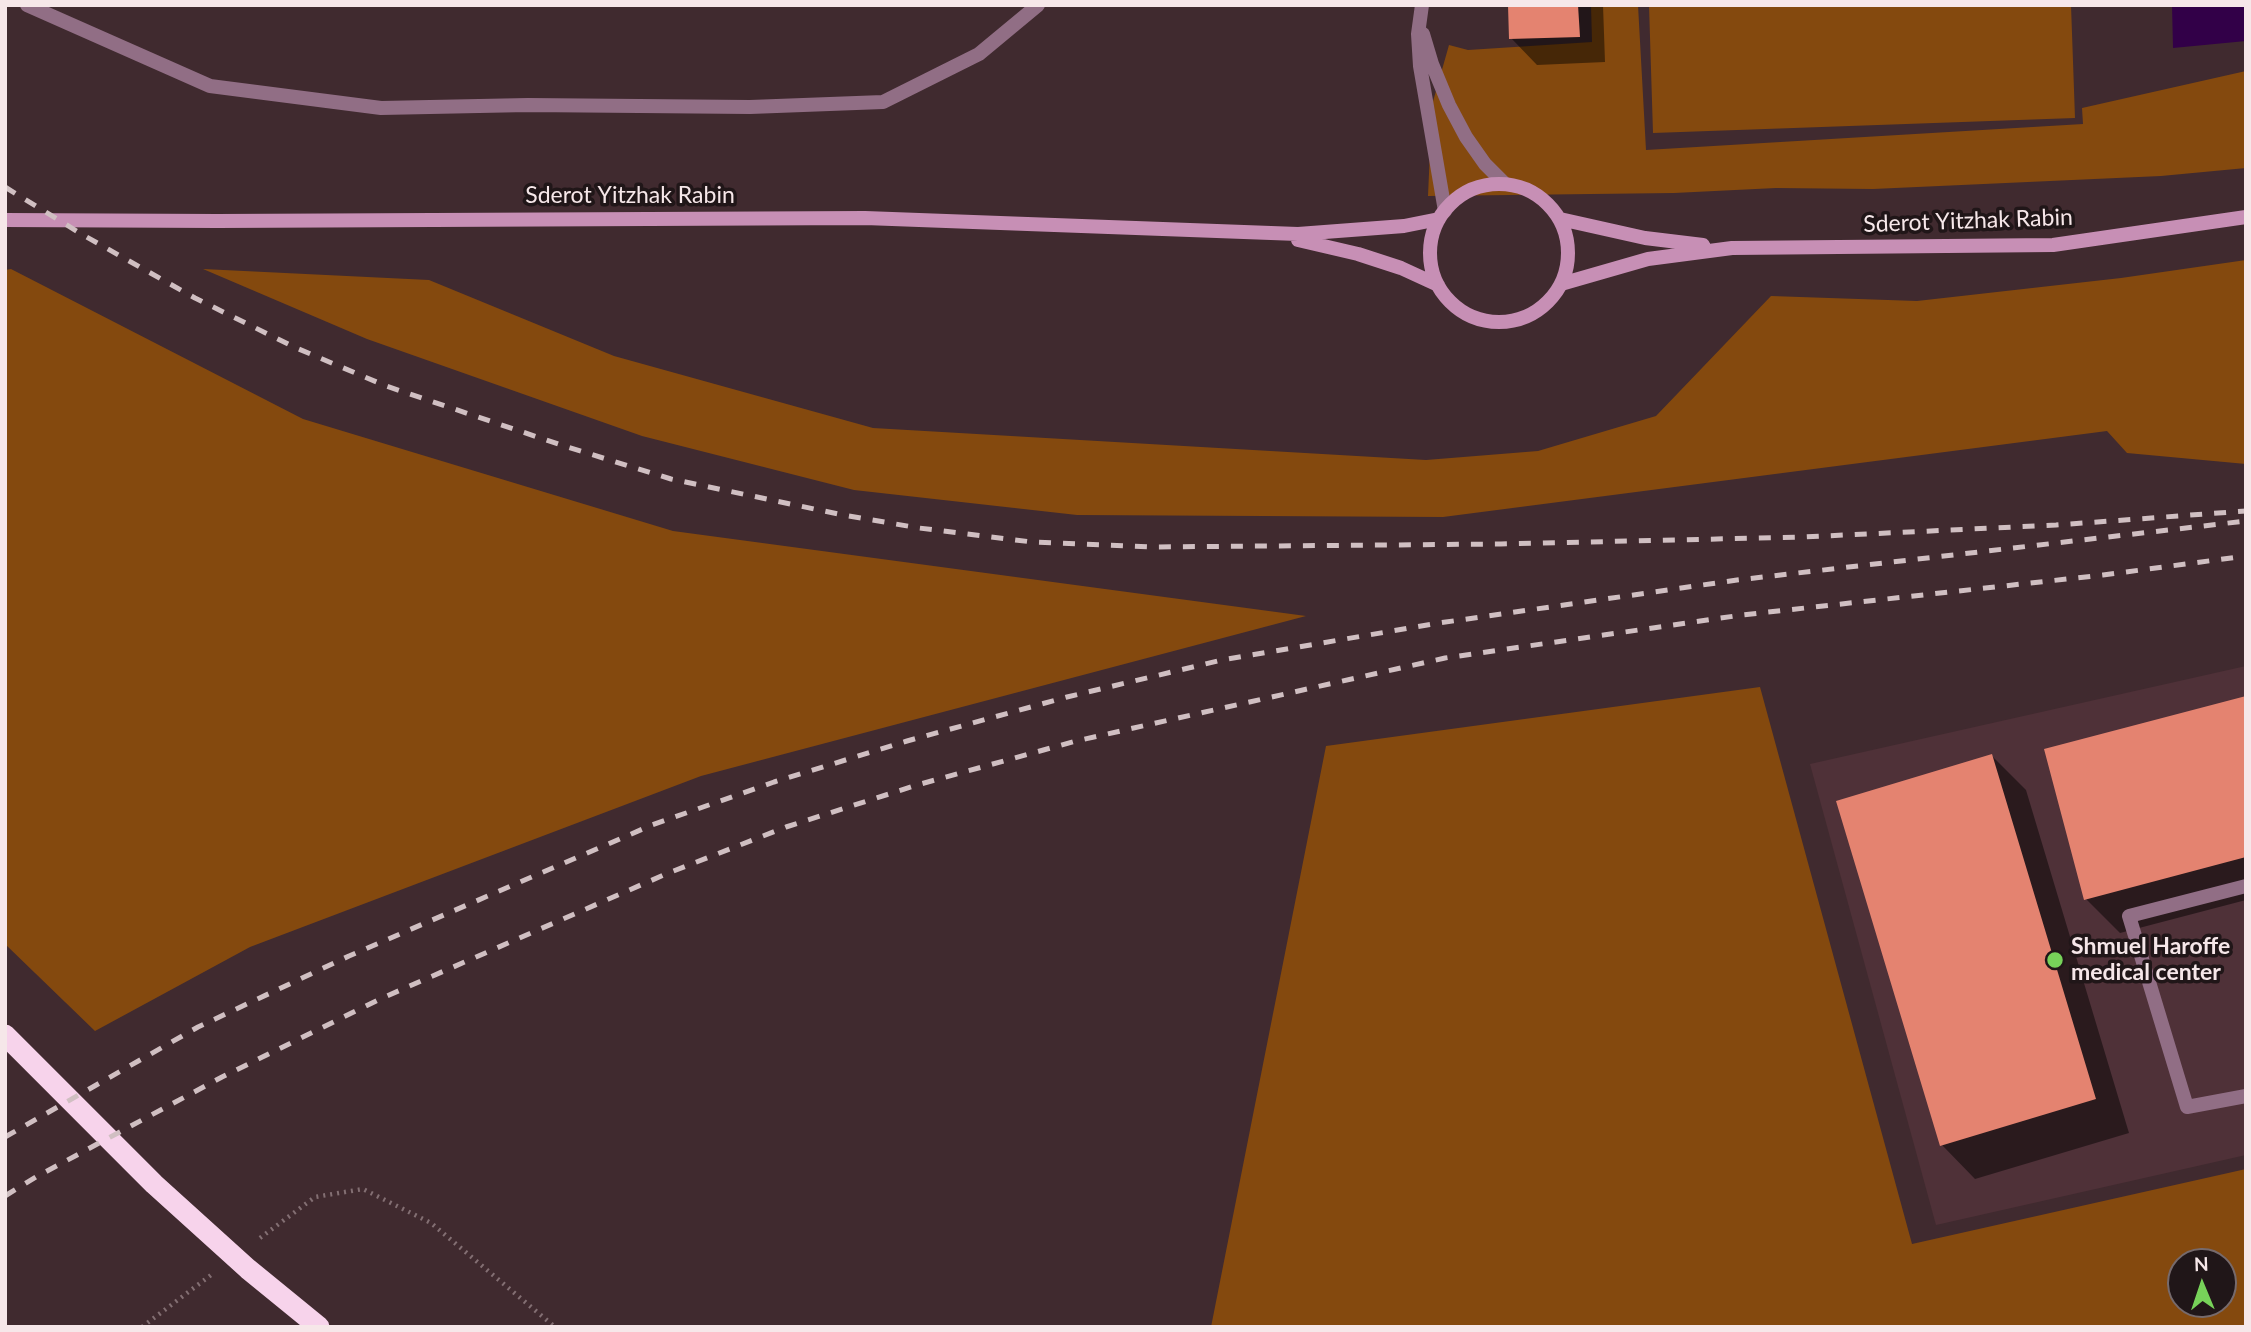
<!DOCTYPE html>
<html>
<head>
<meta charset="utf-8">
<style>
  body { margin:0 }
  #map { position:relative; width:2251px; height:1332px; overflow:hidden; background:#402a2f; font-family:Lato,sans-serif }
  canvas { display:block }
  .frame { position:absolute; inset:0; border:7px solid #f6e7e9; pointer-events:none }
  .north { position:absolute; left:2167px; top:1248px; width:70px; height:70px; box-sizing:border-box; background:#201618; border:2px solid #766a6c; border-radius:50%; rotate:358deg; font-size:19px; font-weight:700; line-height:28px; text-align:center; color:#f6e7e9 }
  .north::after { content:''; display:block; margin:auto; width:24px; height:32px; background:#77d259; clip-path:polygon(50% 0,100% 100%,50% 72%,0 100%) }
</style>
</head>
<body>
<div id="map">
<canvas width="2251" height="1332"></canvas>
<div class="frame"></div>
<div class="north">N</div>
</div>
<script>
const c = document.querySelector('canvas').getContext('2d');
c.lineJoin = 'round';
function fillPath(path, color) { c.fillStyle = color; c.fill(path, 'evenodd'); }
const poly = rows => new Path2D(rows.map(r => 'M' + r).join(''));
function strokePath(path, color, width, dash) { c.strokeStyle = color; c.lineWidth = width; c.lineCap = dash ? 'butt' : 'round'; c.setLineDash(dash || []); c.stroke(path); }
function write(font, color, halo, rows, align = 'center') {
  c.font = font + ' Lato,sans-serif'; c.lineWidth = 7; c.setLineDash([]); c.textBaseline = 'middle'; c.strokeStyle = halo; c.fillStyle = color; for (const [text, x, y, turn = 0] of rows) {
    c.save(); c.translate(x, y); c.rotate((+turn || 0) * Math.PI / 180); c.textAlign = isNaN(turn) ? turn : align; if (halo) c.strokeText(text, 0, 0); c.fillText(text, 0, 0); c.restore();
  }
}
fillPath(poly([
  [2246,666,2246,1155,1936,1225,1810,764]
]), '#4f3138');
fillPath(poly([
  [1591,5,1638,5,1646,150,2083,124,2082,108,2246,71,2246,168,2161,176,1873,189,1776,188,1674,193,1428,196,1432,105,1449,45,1468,50,1592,42],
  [1649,5,2071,5,2075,118,1653,133],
  [2246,260,2246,464,2127,453,2107,431,1443,517,1077,515,854,490,642,436,367,339,203,269,429,280,614,356,873,428,1426,460,1538,451,1656,416,1771,296,1917,301,2121,278],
  [11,269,303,419,673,531,1306,616,701,776,250,947,95,1031,5,944,5,270],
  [1760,687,1912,1244,2246,1169,2246,1327,1211,1327,1326,746],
  [2223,1262,2223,1304,2181,1304,2181,1262]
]), '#84490e');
fillPath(poly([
  [2172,5,2246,5,2246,41,2173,48]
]), '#320048');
fillPath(poly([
  [1510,5,1603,5,1605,62,1537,65,1511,38],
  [2246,698,2246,900,2120,933,2086,899],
  [1992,756,2026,790,2129,1133,1975,1179,1942,1145]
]), '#0007');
fillPath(poly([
  [1508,5,1578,5,1580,37,1509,39],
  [2246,696,2246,857,2084,900,2044,749],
  [1992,754,2096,1099,1940,1146,1836,801]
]), '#e48370');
strokePath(poly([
  [260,1238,315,1197,363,1189,431,1223,555,1327],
  [142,1327,211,1275]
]), '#836f73', 4.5, [2, 5]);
strokePath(poly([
  [2246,886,2129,916,2187,1107,2246,1096]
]), '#916e85', 14);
strokePath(poly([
  [27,5,210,86,381,108,528,105,750,107,883,102,979,54,1038,5],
  [1422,5,1418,34,1420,66,1445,211],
  [1423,34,1432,64,1449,105,1466,137,1485,164,1505,184]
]), '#916e85', 14);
strokePath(poly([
  '1430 253a69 69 0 1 1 138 0a69 69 0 1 1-138 0Z',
  [1560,219,1645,238,1703,245],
  [5,220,217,221,865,218,1298,234,1404,226,1439,219],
  [1298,240,1358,254,1401,268,1438,285],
  [1561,284,1648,259,1732,248,2053,245,2246,217]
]), '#c78fb5', 14);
strokePath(poly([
  [5,1035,154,1184,248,1269,319,1327]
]), '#f7d3eb', 21);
strokePath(poly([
  [5,187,83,235,195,298,294,347,386,386,561,445,671,479,843,515,919,528,1032,542,1151,547,1501,544,1803,537,2056,525,2246,511],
  [5,1137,198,1027,349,956,652,825,774,782,907,741,1067,697,1222,660,1439,623,1737,580,2246,521],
  [5,1196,36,1177,222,1077,380,999,666,874,786,827,917,785,1076,741,1445,658,1742,615,2103,575,2246,556]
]), '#d0bfc2', 5, [12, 12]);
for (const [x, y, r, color] of [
  [2055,960,9,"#77d259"]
]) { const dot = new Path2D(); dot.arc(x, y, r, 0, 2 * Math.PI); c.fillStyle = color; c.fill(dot); strokePath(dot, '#201618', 2.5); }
write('23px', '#f6e7e9', '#201618', [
  ["Sderot Yitzhak Rabin",630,196],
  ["Sderot Yitzhak Rabin",1968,221,-2]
]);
write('bold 23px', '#f6e7e9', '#201618', [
  ["Shmuel Haroffe",2071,947],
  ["medical center",2071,973]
], 'left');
</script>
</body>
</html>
